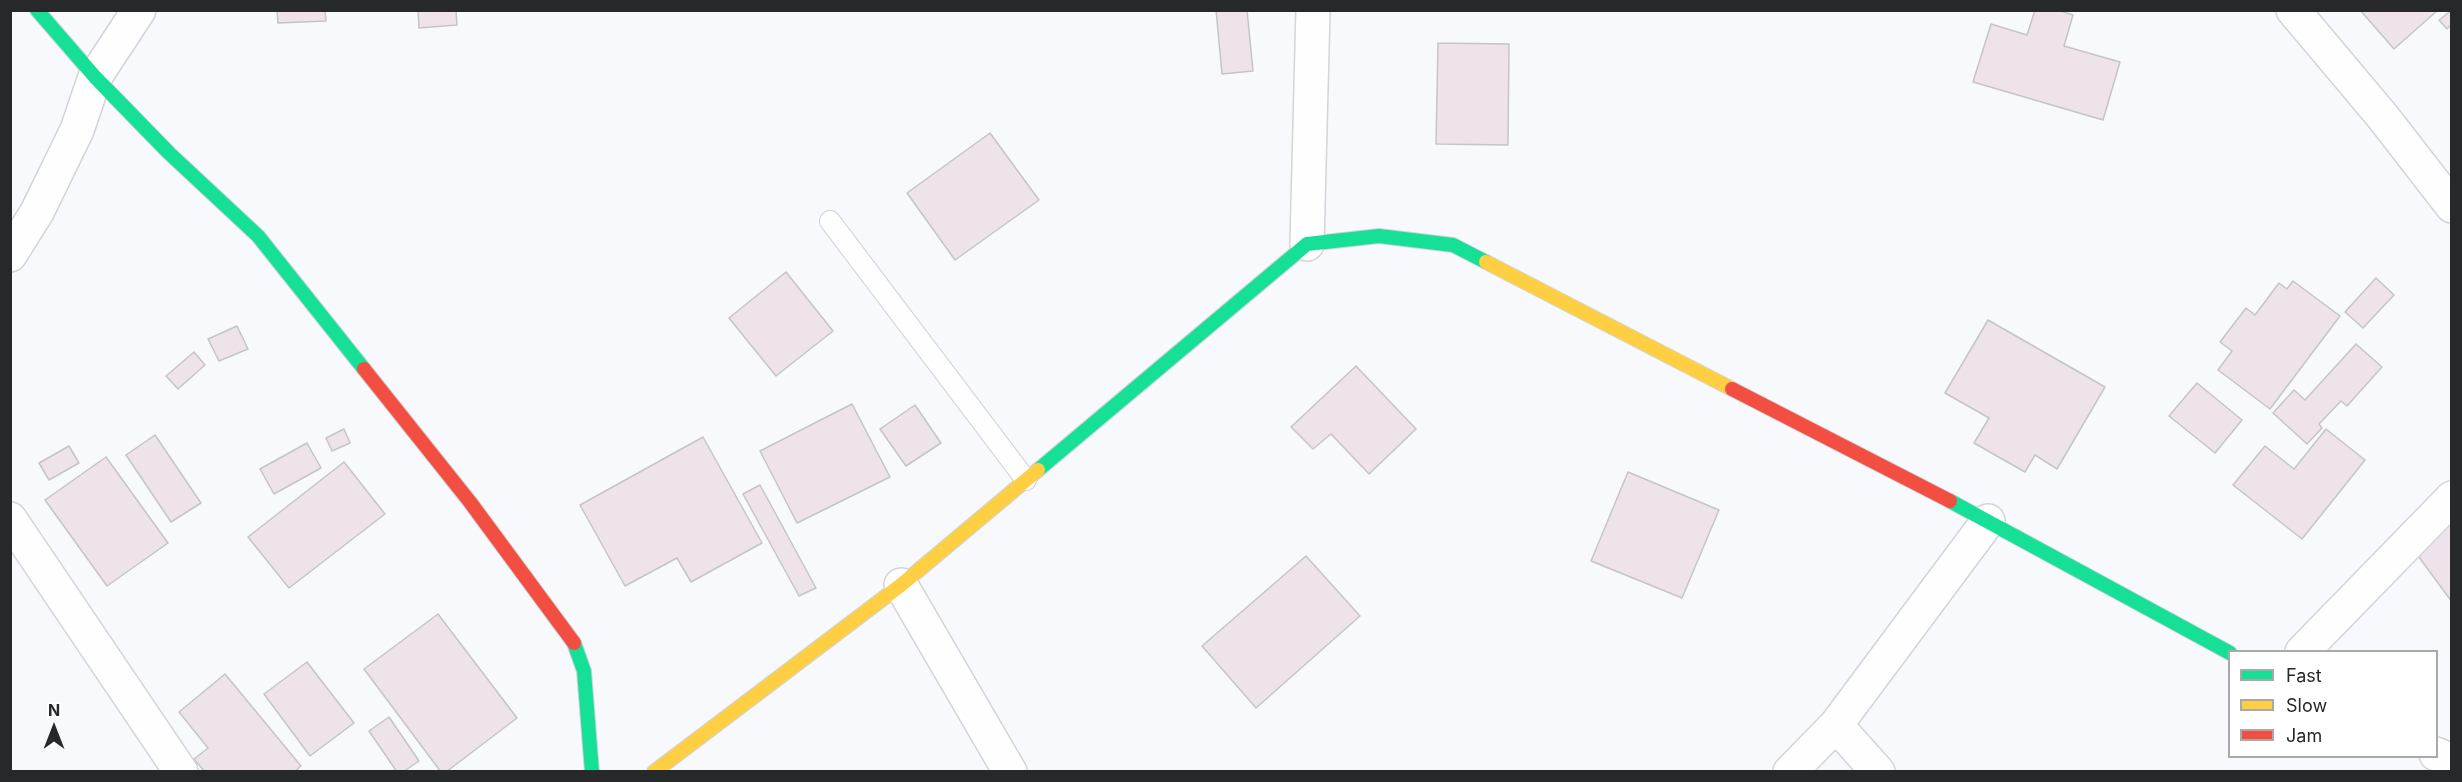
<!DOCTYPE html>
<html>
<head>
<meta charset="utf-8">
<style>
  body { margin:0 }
  #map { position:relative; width:2462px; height:782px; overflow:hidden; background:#f7f9fc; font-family:Inter,sans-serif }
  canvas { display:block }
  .frame { position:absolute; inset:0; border:12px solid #27282a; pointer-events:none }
  .legend { position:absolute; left:2228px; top:650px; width:210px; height:108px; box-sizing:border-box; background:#fff; border:2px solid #a9a9aa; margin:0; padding:8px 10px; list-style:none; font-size:18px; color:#27282a }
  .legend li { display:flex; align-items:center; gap:12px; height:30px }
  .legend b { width:30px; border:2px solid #a9a9aa }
  .north { position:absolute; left:24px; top:698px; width:60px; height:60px; -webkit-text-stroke:4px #fff; paint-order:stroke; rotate:0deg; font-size:16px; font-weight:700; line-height:24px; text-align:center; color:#27282a }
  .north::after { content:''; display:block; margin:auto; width:21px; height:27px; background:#27282a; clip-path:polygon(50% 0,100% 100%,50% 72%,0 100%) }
</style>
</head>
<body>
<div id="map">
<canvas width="2462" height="782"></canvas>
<div class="frame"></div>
<ul class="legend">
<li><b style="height:8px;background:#16e098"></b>Fast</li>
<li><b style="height:8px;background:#ffcf43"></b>Slow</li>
<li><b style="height:8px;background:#f24e42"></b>Jam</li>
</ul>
<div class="north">N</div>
</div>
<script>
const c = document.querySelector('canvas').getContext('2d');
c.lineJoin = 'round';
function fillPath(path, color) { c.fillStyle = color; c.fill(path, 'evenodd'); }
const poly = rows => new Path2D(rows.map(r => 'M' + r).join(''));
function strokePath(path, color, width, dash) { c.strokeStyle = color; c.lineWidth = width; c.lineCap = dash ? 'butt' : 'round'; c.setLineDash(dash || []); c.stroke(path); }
const building = poly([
  [277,10,325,10,326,21,278,23,277,10],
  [418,10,456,10,457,25,419,28,418,10],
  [1216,10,1247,10,1253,71,1222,74,1216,10],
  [2035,10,2058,10,2073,15,2064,46,2120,62,2103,120,1973,82,1991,24,2027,35,2035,10],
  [2360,10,2438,10,2394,49,2360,10],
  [2452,10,2452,24,2447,29,2439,20,2452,10],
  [1438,43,1509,44,1508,145,1436,144,1438,43],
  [990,133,1039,200,955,260,907,193,990,133],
  [786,272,833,331,776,376,729,318,786,272],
  [2376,278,2394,295,2363,328,2345,312,2376,278],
  [2293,281,2340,316,2270,409,2218,370,2232,351,2220,342,2246,308,2255,315,2279,283,2287,289,2293,281],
  [1988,320,2105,387,2057,469,2035,455,2025,472,1974,443,1989,418,1945,393,1988,320],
  [237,326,248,349,219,361,208,339,237,326],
  [2356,344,2382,367,2347,406,2341,401,2319,424,2322,428,2307,444,2273,413,2294,390,2305,400,2356,344],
  [194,352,205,365,178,389,166,376,194,352],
  [1356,366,1416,429,1369,474,1331,434,1313,449,1291,427,1356,366],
  [2197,383,2242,420,2215,453,2169,416,2197,383],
  [852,404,890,477,797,523,760,451,852,404],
  [915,405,941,443,906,466,880,429,915,405],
  [344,429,350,443,332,451,326,438,344,429],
  [2326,429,2365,460,2302,539,2233,485,2265,446,2294,469,2326,429],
  [155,435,201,503,171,522,126,455,155,435],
  [703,437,762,543,691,582,677,558,625,586,580,505,703,437],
  [307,443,321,468,274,494,260,469,307,443],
  [69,446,79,463,49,480,39,463,69,446],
  [106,457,168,543,107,586,45,500,106,457],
  [344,462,385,514,289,588,248,537,344,462],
  [1628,472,1719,510,1682,598,1591,561,1628,472],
  [760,485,816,588,799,596,743,494,760,485],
  [2452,521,2452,602,2413,549,2452,521],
  [1306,556,1360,616,1256,708,1202,646,1306,556],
  [438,614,517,718,446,772,441,772,364,669,438,614],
  [307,662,354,723,310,756,264,694,307,662],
  [225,674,301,766,294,772,205,772,194,759,208,748,179,712,225,674],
  [389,717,419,761,403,772,397,772,369,731,389,717]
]);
fillPath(building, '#eee2eb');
strokePath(building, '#c4c5c6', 1.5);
const lane = poly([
  [830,221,1026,480]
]);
const street = poly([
  [2293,10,2383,117,2452,206],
  [1307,244,1313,10],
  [10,255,37,212,77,130,95,77,139,10],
  [10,519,181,772],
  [901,585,1010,772],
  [2302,652,2452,498],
  [1836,725,1878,772],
  [2436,754,2452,761],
  [1790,772,1836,725,1988,521]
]);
const fast = poly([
  [37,10,95,77,169,153,258,236,364,369],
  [1038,470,1307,244,1379,236,1453,245,1486,262],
  [1950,501,2230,653],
  [574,643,584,671,592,772]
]);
const slow = poly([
  [1486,262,1732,389],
  [654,772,901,585,1038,470]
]);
const jam = poly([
  [364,369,470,502,574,643],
  [1732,389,1950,501]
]);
strokePath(lane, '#d3d4d7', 22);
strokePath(street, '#d3d4d7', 36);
strokePath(fast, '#d3d4d7', 16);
strokePath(slow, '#d3d4d7', 16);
strokePath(jam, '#d3d4d7', 16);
strokePath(lane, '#fefeff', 20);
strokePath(street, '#fefeff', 33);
strokePath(fast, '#16e098', 14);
strokePath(slow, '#ffcf43', 14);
strokePath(jam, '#f24e42', 14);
</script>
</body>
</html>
